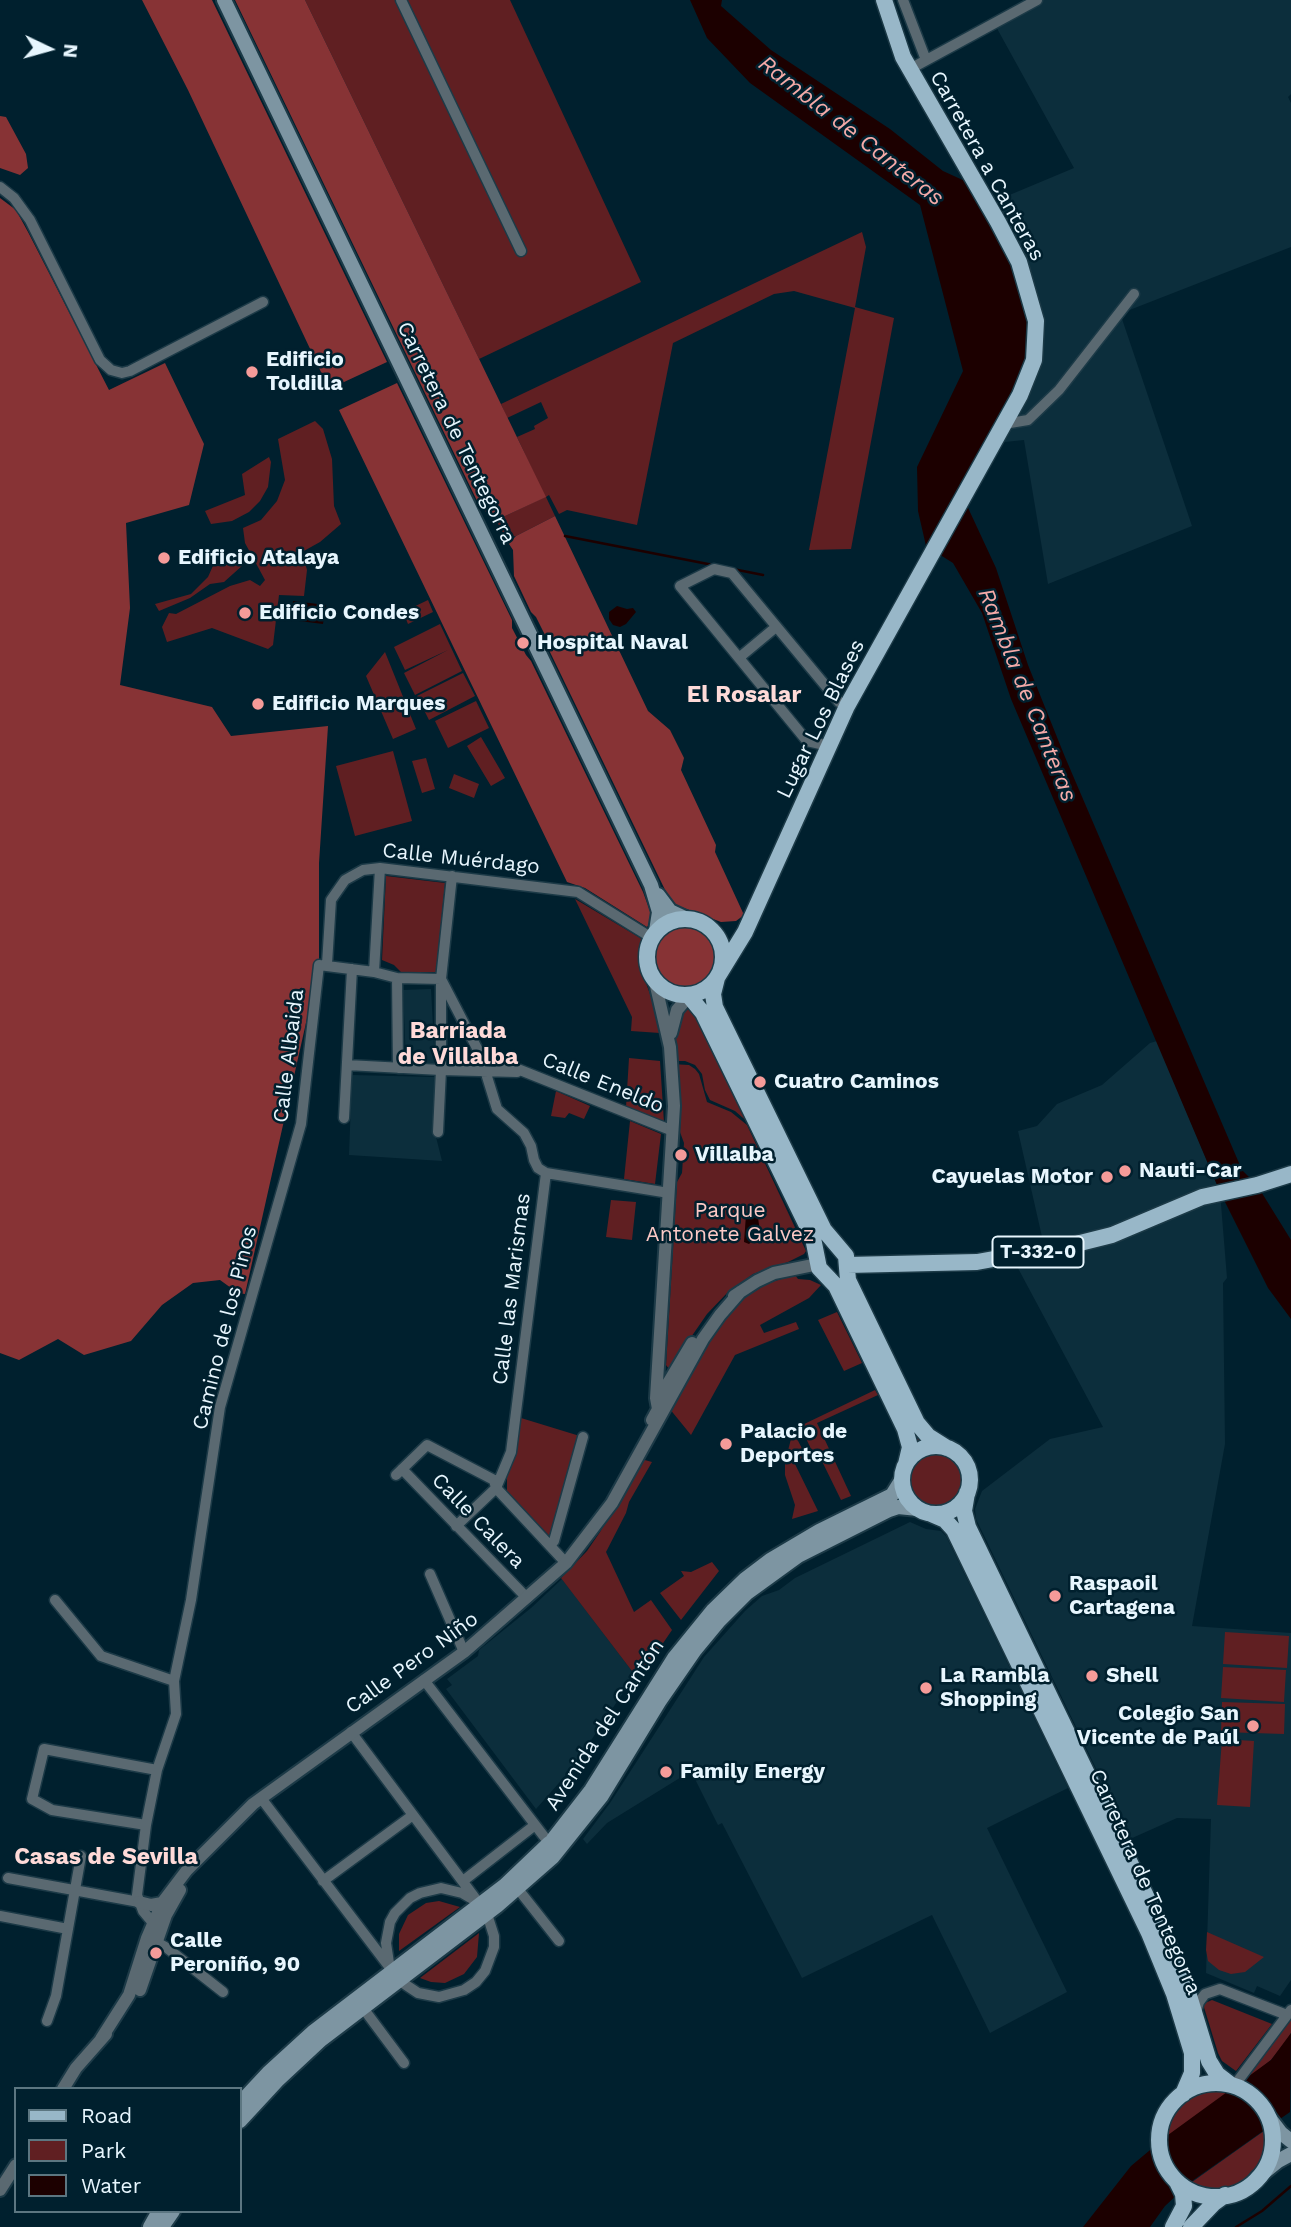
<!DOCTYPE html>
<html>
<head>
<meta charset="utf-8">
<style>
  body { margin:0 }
  #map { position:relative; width:1291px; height:2227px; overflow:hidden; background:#00202e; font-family:"Work Sans",sans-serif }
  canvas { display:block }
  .legend { position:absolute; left:14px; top:2087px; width:228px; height:126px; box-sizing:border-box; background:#00202e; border:2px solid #5c7681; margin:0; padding:9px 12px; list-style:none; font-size:21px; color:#e7f6fe }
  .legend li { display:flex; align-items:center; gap:14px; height:35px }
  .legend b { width:35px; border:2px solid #5c7681 }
  .north { position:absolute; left:14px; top:14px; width:70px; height:70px; -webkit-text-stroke:5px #00202e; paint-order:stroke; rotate:95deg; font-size:19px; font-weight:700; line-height:28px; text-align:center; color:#e7f6fe }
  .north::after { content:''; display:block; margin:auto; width:24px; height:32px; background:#e7f6fe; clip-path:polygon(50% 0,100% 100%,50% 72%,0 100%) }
</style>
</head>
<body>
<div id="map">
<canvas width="1291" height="2227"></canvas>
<ul class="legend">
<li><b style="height:9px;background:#98b7c8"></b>Road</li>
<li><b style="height:19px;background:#601f22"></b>Park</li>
<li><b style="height:19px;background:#1c0000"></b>Water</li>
</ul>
<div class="north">N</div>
</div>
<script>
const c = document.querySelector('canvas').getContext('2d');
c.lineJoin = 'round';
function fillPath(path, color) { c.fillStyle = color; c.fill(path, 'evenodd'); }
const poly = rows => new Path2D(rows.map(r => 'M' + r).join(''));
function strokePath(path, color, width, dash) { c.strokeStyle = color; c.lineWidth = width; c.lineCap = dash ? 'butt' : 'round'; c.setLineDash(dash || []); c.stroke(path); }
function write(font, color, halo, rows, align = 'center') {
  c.font = font + ' "Work Sans",sans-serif'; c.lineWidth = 5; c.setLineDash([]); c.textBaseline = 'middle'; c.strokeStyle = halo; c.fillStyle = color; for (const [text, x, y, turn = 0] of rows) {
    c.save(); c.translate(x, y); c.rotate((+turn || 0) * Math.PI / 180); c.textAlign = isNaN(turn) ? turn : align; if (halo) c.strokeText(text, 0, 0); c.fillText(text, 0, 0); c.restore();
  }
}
fillPath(poly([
  [1037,0,1291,0,1291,94,1288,97,1291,103,1291,247,1127,311,1121,316,1192,526,1048,584,1024,440,1005,442,997,435,988,204,1074,168,994,23],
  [431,989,435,1064,406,1062,403,990],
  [1157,1041,1220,1192,1227,1278,1223,1283,1225,1444,1192,1626,1291,1633,1291,1980,1280,1996,1257,1986,1254,1993,1206,1973,1211,1819,1177,1818,1130,1839,976,1519,975,1509,982,1491,1050,1439,1103,1427,1012,1257,1045,1250,1018,1131,1037,1126,1057,1104,1102,1085,1150,1043],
  [352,1075,435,1077,434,1129,442,1161,349,1155],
  [910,1522,926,1529,941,1531,946,1536,1068,1788,987,1828,1067,1992,990,2033,932,1915,802,1978,722,1823,718,1825,691,1771,607,1823,587,1844,583,1839,610,1803,704,1657,745,1611,762,1596,779,1590,795,1578],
  [562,1579,635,1675,573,1767,536,1809,446,1689,452,1685,447,1679,478,1656,479,1650,531,1608]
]), '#0c2e3c');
fillPath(poly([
  [305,0,510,0,641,282,479,359],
  [862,232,866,247,855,307,894,318,851,549,809,550,855,308,794,291,774,294,673,343,637,525,567,510,559,514,549,495,546,497,555,516,516,536,506,538,497,522,503,517,545,497,517,437,535,429,534,426,548,418,541,402,507,418,501,404],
  [315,421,323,429,332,459,334,506,341,524,320,542,302,552,307,570,304,596,279,595,273,645,268,649,212,628,167,642,162,627,169,613,176,614,230,586,250,580,260,586,265,580,245,543,243,528,261,520,277,501,285,480,278,439],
  [269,457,271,462,268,487,260,501,249,512,232,521,211,524,205,511,245,495,242,474],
  [237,555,243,565,224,582,210,584,190,598,159,611,155,604,191,594,208,577,216,559],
  [428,600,433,612,408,624,403,612],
  [440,624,462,671,415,695,404,673,448,650,405,670,394,647],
  [385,652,416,729,393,739,366,676],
  [463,673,475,696,429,720,417,696],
  [476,701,489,728,448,748,435,721],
  [481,737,505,778,491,786,467,746],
  [393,751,412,821,355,836,336,766],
  [426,758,435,789,422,793,412,761],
  [454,774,479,784,474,798,449,788],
  [386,876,445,883,436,972,401,972,394,965,382,960],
  [575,899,642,939,638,961,655,1008,660,1033,631,1031,632,1017],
  [714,984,750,1124,735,1111,710,1100,705,1090,702,1074,695,1065,685,1061,671,1061,670,1047,683,1001],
  [629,1058,660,1061,664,1123,626,1107],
  [671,1064,689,1065,695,1069,699,1074,707,1102,731,1112,747,1125,806,1251,804,1254,788,1262,753,1274,728,1292,707,1314,669,1369,666,1365,677,1182,682,1173,684,1143,680,1132,681,1106],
  [556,1091,590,1106,584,1119,569,1113,565,1118,551,1116],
  [630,1121,661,1134,655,1184,624,1179],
  [611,1200,636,1202,632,1240,606,1237],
  [795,1275,798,1279,810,1280,821,1285,809,1298,760,1325,764,1333,796,1322,799,1329,735,1355,691,1435,669,1408,706,1341,734,1306,744,1298,768,1283],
  [837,1312,862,1363,844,1371,818,1320],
  [879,1345,917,1423,959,1455,967,1466,970,1483,965,1500,1183,2021,954,1530,915,1507,905,1495,902,1479,906,1464],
  [875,1390,878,1395,817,1423,851,1496,841,1500,817,1451,813,1453,800,1426],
  [521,1418,583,1437,554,1541,507,1491,507,1474,512,1461],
  [796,1437,806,1456,794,1462,818,1511,792,1519,795,1505,785,1475,785,1462,791,1439],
  [641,1459,652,1462,629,1502,626,1513,606,1552,634,1612,651,1600,672,1630,644,1671,635,1675,561,1578,587,1551,600,1532],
  [712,1562,719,1571,681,1620,660,1593,684,1576,681,1571,691,1572],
  [1225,1632,1289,1636,1287,1668,1223,1664],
  [1223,1667,1286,1670,1284,1702,1221,1698],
  [1222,1702,1285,1704,1284,1734,1221,1732],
  [1222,1739,1254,1741,1250,1807,1217,1805],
  [439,1901,460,1907,399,1951,399,1934,408,1915,426,1903],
  [1207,1932,1264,1957,1245,1972,1231,1974,1219,1970,1208,1961,1206,1950],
  [479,1933,477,1957,464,1974,445,1983,431,1982,420,1978],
  [1212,2000,1272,2024,1236,2071,1222,2061,1218,2053,1203,2004],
  [1291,2009,1291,2033,1287,2040,1271,2060,1247,2079,1241,2076],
  [1216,2083,1237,2087,1159,2142,1165,2116,1173,2103,1196,2087],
  [1271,2126,1273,2145,1267,2163,1248,2186,1219,2196,1203,2195,1185,2187]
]), '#601f22');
fillPath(poly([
  [142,0,212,0,387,362,329,389,188,90],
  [235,0,305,0,546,497,503,517,494,518,480,507],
  [0,116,6,117,26,154,28,168,20,175,0,168],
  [0,198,16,210,28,232,109,390,165,363,204,444,189,505,126,523,130,608,120,685,212,707,231,736,328,726,319,863,319,965,245,1294,238,1293,220,1280,193,1283,162,1305,131,1341,84,1355,58,1339,19,1360,0,1353],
  [397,383,512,620,512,628,526,655,531,661,643,892,650,911,650,923,647,927,585,888,567,882,339,410],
  [555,516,648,711,670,730,684,758,681,770,716,845,715,852,744,915,736,921,721,922,684,908,676,905,668,896,549,650,549,643,536,617,531,612,514,576,513,550,509,544,511,541,516,536],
  '646 957a38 38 0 1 1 76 0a38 38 0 1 1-76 0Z'
]), '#873335');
fillPath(poly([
  [690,0,722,0,721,6,771,50,890,129,943,171,978,187,1008,240,1036,343,963,497,996,568,1028,665,1065,757,1242,1170,1257,1185,1291,1240,1291,1319,1268,1288,1220,1192,1011,699,982,613,953,563,926,546,918,511,917,467,963,371,920,205,750,83,707,38],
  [293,601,326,605,323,624,291,620],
  [617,606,627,609,633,608,636,612,626,624,620,627,613,625,609,619,609,612],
  [746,1215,758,1217,760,1233,749,1244,744,1242],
  [1291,2033,1290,2112,1192,2181,1165,2206,1150,2227,1083,2227,1131,2166,1168,2135,1271,2060]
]), '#1c0000');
strokePath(poly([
  [565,536,713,565],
  [733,569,763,575],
  [1236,2227,1262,2211,1291,2186]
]), '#1c0000', 2.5);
const minor = poly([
  [401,0,521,251],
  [903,0,926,60],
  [910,69,1037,0],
  [0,187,14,198,30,220,100,360,111,370,122,373,130,371,263,302],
  [1004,424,1028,420,1059,390,1134,294],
  [740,657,776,627],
  [829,746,807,741,680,586,714,569,732,573,839,702,847,706],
  [452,876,441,979,480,1054,497,1109,524,1133,531,1146,534,1160,538,1168,546,1173,669,1193],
  [327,964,331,900,345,880,363,870,380,868,578,892,652,938],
  [374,972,380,868],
  [397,978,398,1068],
  [480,1054,673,1131],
  [347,1065,441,1070,517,1072],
  [344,1118,352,969],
  [402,1469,527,1598],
  [396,1475,427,1445,494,1480,496,1488,566,1563],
  [456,1526,496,1488,511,1452,546,1173],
  [550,1546,554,1541,583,1437],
  [430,1574,464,1652],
  [55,1600,101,1656,174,1681],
  [424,1680,549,1843],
  [261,1798,400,1981,418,1993,439,1997,464,1990,476,1982,485,1971,494,1947,494,1936,487,1914,351,1732],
  [146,1825,52,1810,32,1799,44,1749,157,1770],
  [8,1878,139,1902],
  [323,1881,413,1815],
  [463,1881,535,1825],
  [518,1889,559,1941],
  [0,1916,68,1929],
  [153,1923,143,1911,137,1895,146,1825,157,1770,176,1714,174,1681,191,1600,220,1407,301,1124,319,965,374,972,397,978,441,979,441,1070,438,1132],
  [156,1942,167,1948,223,1992],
  [389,1963,386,1943,390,1922,395,1913,410,1898,420,1893,441,1888,462,1893,474,1900],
  [363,2008,404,2063],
  [1196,2012,1199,2002,1205,1994,1220,1989,1287,2015],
  [47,2021,56,1996,81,1856],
  [1234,2086,1291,2010]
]);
const tertiary = poly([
  [671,1033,677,1010,689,996],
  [734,1296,757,1281,774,1273,818,1264],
  [658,1400,692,1343],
  [652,1420,658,1409,656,1398,674,1106,670,1047,655,982],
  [139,1902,151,1905,162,1903],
  [140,1990,166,1915,180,1890],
  [101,2039,129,1995,147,1938,162,1903,187,1870,253,1804,464,1652,566,1563,612,1503,703,1339,720,1315,740,1292],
  [63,2089,76,2068,106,2034],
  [0,2190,16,2165]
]);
const secondary = poly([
  [224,0,651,885,659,912,656,931],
  [658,895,670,911,687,919],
  [553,1839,591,1790,674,1658,713,1610,745,1579,770,1560,819,1531,892,1495,902,1479],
  [240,2103,268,2073,314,2031,505,1885,549,1843],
  [1268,2116,1281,2133,1291,2141],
  [240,2121,277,2081,321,2040,497,1906,553,1857,601,1797,659,1702,695,1650,719,1621,747,1593,798,1556,889,1510,898,1507,918,1509],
  [1257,2178,1278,2161,1291,2154],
  [150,2227,159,2211],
  [162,2227,173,2211]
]);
const primary = poly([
  '647 957a38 38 0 1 1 76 0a38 38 0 1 1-76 0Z',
  [718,976,745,932,847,706,1020,395,1034,360,1036,321,1019,262,998,222,903,57,884,0],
  [717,978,713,994,715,1007,824,1230,846,1256,848,1280,917,1423,928,1436,947,1448],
  [689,996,703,1013,813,1238,819,1268,836,1286,905,1429,910,1447,906,1464],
  [847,1265,977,1262,1076,1244,1112,1235,1202,1197,1257,1185,1291,1174],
  '902 1480a34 34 0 1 1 68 0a34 34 0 1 1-68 0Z',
  [967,1493,964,1511,968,1527,1161,1927,1187,1989,1209,2061,1217,2074,1230,2084],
  [931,1514,945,1520,954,1530,1149,1933,1174,1994,1192,2053,1192,2073,1183,2094],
  '1159 2140a57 57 0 1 1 114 0a57 57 0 1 1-114 0Z',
  [1173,2227,1184,2206,1183,2194,1177,2182],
  [1191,2227,1214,2203,1225,2195]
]);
strokePath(minor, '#1c3a47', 13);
strokePath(tertiary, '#1c3a47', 16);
strokePath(secondary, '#1c3a47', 18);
strokePath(primary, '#1c3a47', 19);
strokePath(minor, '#5a6971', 10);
strokePath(tertiary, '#5a6971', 12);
strokePath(secondary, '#7d95a2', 14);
strokePath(primary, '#98b7c8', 16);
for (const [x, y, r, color] of [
  [252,372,7,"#f59b99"],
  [164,558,7,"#f59b99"],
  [245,613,7,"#f59b99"],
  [523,643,7,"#f59b99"],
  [258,704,7,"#f59b99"],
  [760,1082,7,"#f59b99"],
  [681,1155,7,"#f59b99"],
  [1125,1171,7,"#f59b99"],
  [1107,1177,7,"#f59b99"],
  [726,1444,7,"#f59b99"],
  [1055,1596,7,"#f59b99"],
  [1092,1676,7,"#f59b99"],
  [926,1688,7,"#f59b99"],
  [1253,1726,7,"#f59b99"],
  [666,1772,7,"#f59b99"],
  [156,1953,7,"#f59b99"]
]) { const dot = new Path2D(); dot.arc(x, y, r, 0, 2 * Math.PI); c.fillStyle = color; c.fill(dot); strokePath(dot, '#00202e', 2.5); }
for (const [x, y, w] of [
  [1038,1252,91]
]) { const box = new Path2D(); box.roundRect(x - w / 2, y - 15.5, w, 31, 5); c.fillStyle = '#00202e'; c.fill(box); strokePath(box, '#e7f6fe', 2); }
write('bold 19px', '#e7f6fe', null, [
  ["T-332-0",1038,1252]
]);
write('21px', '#e7f6fe', '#00202e', [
  ["Carretera a Canteras",987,166,61],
  ["Carretera de Tentegorra",456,433,64],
  ["Lugar Los Blases",821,719,-64],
  ["Calle Muérdago",461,859,6],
  ["Calle Albaida",289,1056,-83],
  ["Calle Eneldo",603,1083,22],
  ["Calle las Marismas",512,1289,-83],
  ["Camino de los Pinos",225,1328,-76],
  ["Calle Calera",478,1521,46],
  ["Calle Pero Niño",412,1663,-36],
  ["Avenida del Cantón",605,1725,-57],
  ["Carretera de Tentegorra",1145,1882,66]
]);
write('bold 21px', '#e7f6fe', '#00202e', [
  ["Edificio",266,360],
  ["Toldilla",266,384],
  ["Edificio Atalaya",178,558],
  ["Edificio Condes",259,613],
  ["Hospital Naval",537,643],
  ["Edificio Marques",272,704],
  ["Cuatro Caminos",774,1082],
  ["Villalba",695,1155],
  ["Nauti-Car",1139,1171],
  ["Cayuelas Motor",1093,1177,"right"],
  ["Palacio de",740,1432],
  ["Deportes",740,1456],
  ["Raspaoil",1069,1584],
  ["Cartagena",1069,1608],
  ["La Rambla",940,1676],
  ["Shopping",940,1700],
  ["Shell",1106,1676],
  ["Colegio San",1239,1714,"right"],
  ["Vicente de Paúl",1239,1738,"right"],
  ["Family Energy",680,1772],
  ["Calle",170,1941],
  ["Peroniño, 90",170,1965]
], 'left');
write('21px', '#fcc9c6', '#00202e', [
  ["Parque",730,1211],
  ["Antonete Galvez",730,1235]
]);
write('italic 23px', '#f4aaa8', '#00202e', [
  ["Rambla de Canteras",851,131,38],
  ["Rambla de Canteras",1027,695,68]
]);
write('bold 23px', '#fedad8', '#00202e', [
  ["El Rosalar",744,695],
  ["Barriada",458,1031],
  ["de Villalba",458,1057],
  ["Casas de Sevilla",106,1857]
]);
</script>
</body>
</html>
